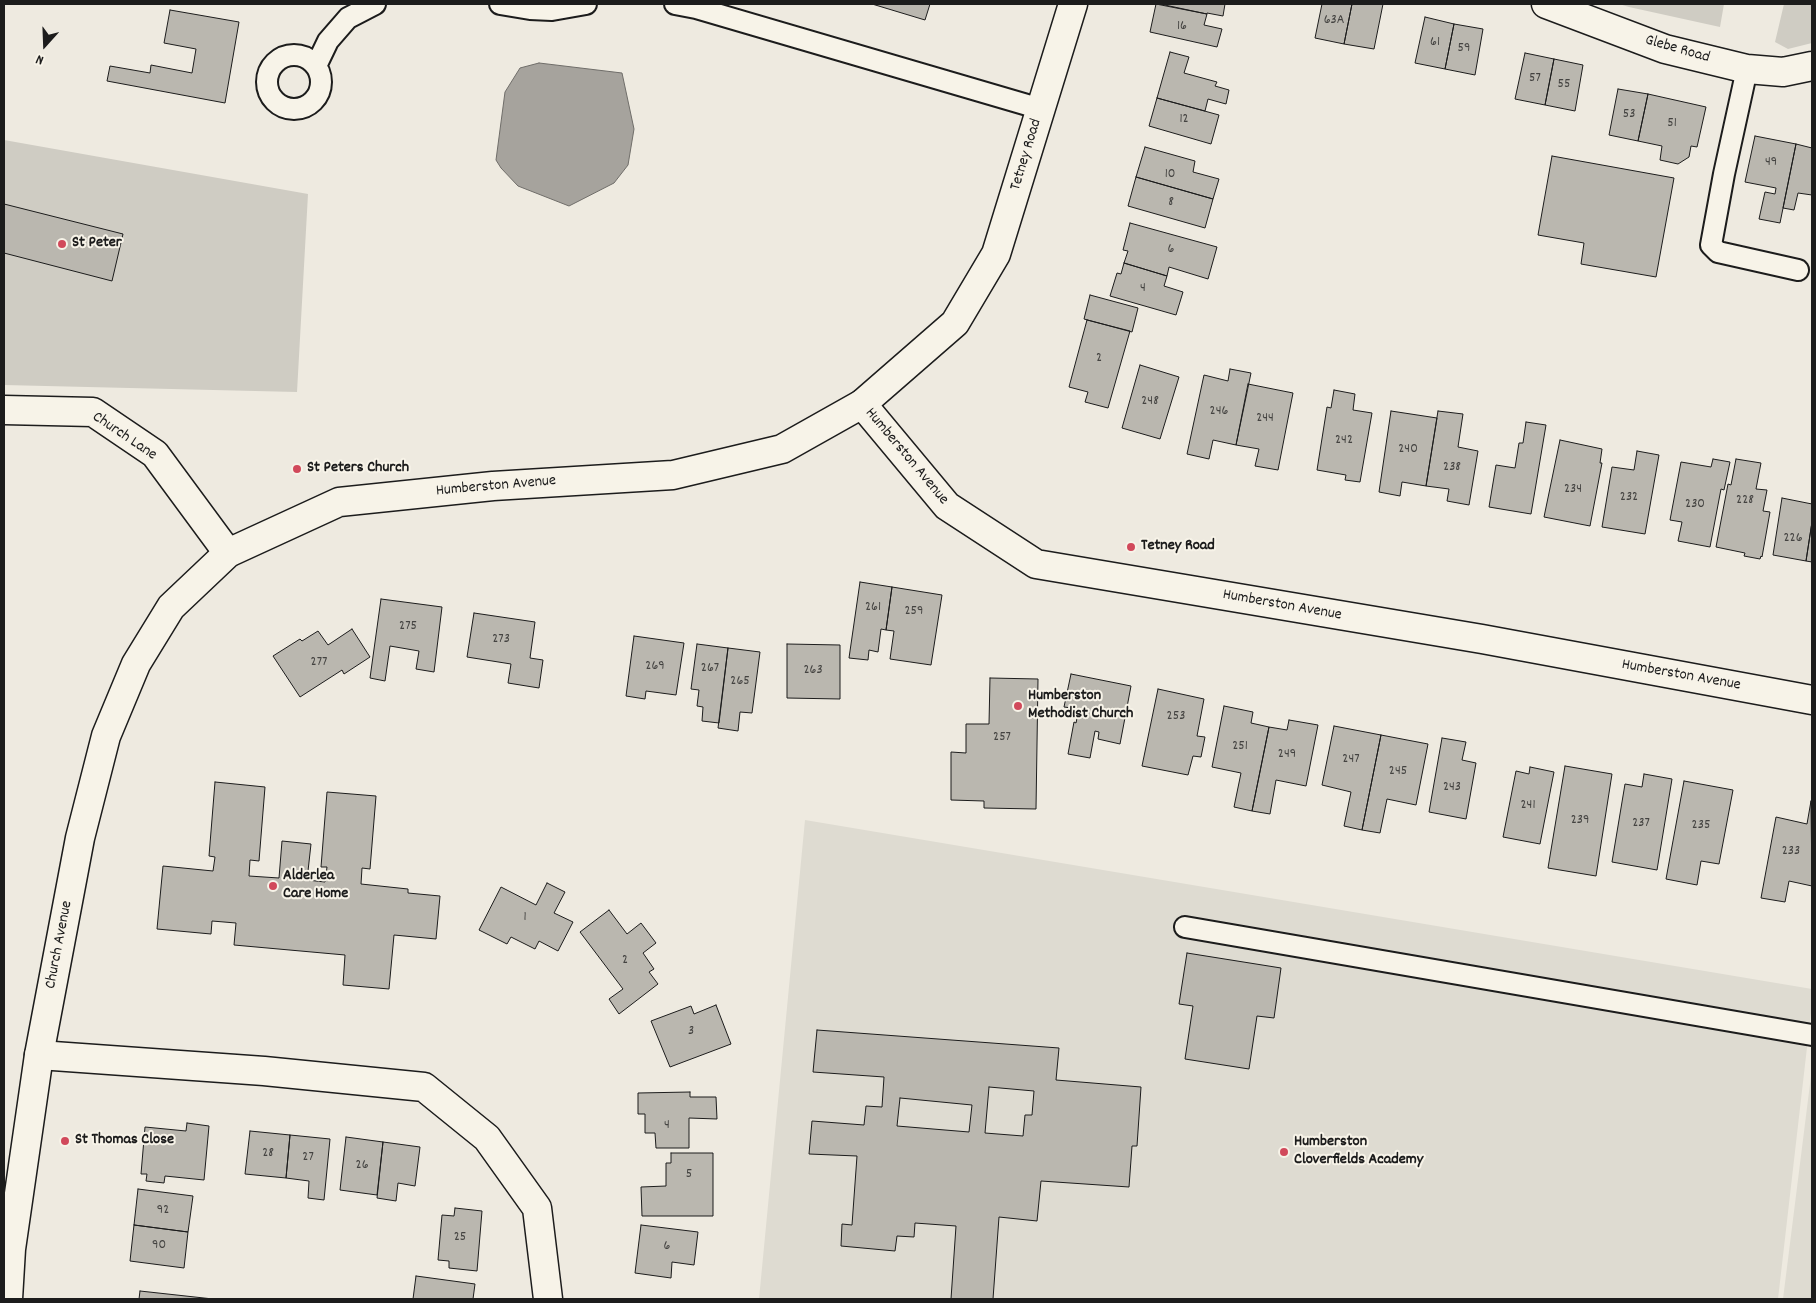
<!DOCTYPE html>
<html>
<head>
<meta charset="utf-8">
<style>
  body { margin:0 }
  #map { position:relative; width:1816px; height:1303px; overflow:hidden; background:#eeeae0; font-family:Dekko,sans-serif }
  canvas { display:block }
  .frame { position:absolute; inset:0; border:5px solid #1c1c1c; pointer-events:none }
  .north { position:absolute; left:20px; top:20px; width:50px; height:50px; -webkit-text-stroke:4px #f7f3e8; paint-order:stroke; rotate:200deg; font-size:14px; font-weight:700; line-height:20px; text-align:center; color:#1c1c1c }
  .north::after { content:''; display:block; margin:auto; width:18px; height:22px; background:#1c1c1c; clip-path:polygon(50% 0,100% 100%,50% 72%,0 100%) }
</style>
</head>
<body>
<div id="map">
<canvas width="1816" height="1303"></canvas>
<div class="frame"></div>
<div class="north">N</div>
</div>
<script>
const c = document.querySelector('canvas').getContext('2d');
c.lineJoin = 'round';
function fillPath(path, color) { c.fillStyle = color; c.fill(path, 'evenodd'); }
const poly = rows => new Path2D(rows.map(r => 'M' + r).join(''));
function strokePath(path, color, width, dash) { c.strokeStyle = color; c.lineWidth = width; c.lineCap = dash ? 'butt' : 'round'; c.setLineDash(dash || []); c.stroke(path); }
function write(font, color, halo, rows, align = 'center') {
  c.font = font + ' Dekko,sans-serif'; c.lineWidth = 4; c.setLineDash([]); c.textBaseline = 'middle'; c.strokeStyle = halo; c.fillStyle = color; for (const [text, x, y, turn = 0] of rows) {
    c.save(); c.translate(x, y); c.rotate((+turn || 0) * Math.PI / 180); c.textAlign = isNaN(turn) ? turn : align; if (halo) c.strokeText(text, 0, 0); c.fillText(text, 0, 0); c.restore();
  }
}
fillPath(poly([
  [805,820,1812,989,1812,1004,1778,1299,759,1299],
  [1812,1068,1812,1299,1783,1299]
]), '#dedbd1');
fillPath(poly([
  [1619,4,1724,4,1720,27,1629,7],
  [1784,4,1812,4,1812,43,1788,49,1775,42],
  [4,140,308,194,297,392,4,385]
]), '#cfccc3');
const water = poly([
  [539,63,622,73,634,129,628,165,614,183,569,206,518,186,501,168,496,160,505,92,520,68,539,63]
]);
fillPath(water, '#a6a39d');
strokePath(water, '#6f6d69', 1);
const building = poly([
  [872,4,930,4,925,20,872,4],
  [1156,4,1207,14,1204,25,1222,29,1217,47,1150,32,1156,4],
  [1160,4,1225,4,1223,16,1207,13,1207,14,1160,4],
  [1322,4,1352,4,1344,44,1315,38,1322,4],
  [1352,4,1383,4,1374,49,1344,44,1352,4],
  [170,10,239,22,225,103,107,81,110,66,150,73,151,65,192,73,196,49,164,43,170,10],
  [1425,17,1454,24,1445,69,1415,63,1425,17],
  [1454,24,1483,29,1475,75,1445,69,1454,24],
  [1170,52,1189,57,1184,73,1217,82,1215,86,1229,90,1226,104,1208,99,1205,111,1157,98,1170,52],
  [1525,53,1554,59,1545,105,1515,99,1525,53],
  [1554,59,1583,65,1575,111,1545,105,1554,59],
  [1618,89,1648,94,1638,141,1609,135,1618,89],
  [1648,94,1706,107,1697,147,1691,146,1689,157,1678,164,1660,160,1662,146,1638,141,1648,94],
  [1157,98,1219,115,1211,144,1149,126,1157,98],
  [1755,136,1796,144,1780,223,1759,219,1765,192,1775,194,1776,188,1745,182,1755,136],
  [1796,144,1812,148,1812,195,1798,193,1794,210,1783,208,1796,144],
  [1145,147,1195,161,1193,172,1219,179,1213,199,1136,177,1145,147],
  [1552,156,1674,178,1656,277,1581,264,1584,243,1538,235,1552,156],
  [1136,177,1213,199,1205,228,1128,206,1136,177],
  [4,204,123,234,112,281,4,253,4,204],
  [1130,223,1217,247,1208,279,1169,267,1167,276,1124,263,1128,251,1123,250,1130,223],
  [1124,263,1167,276,1164,286,1183,292,1176,315,1110,296,1117,273,1121,274,1124,263],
  [1090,295,1138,308,1132,332,1084,319,1090,295],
  [1087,320,1130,331,1108,408,1085,402,1088,392,1069,387,1087,320],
  [1140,365,1179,377,1160,439,1122,428,1140,365],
  [1230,369,1251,373,1236,445,1213,440,1209,459,1187,454,1204,375,1228,381,1230,369],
  [1248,384,1293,393,1278,470,1255,466,1259,449,1236,445,1248,384],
  [1334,390,1355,394,1353,410,1372,413,1360,482,1345,480,1346,475,1317,470,1327,407,1331,408,1334,390],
  [1391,411,1437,418,1426,486,1402,482,1400,496,1379,492,1391,411],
  [1438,411,1463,414,1458,447,1478,451,1469,505,1447,501,1449,489,1426,486,1438,411],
  [1526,422,1546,425,1531,514,1489,507,1496,465,1515,468,1519,443,1523,443,1526,422],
  [1560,440,1602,449,1600,463,1602,463,1590,526,1544,517,1560,440],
  [1637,451,1659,455,1645,534,1602,527,1612,467,1634,470,1637,451],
  [1713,459,1730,462,1724,490,1721,489,1710,547,1678,541,1682,522,1670,520,1681,462,1711,467,1713,459],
  [1736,459,1761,463,1756,489,1767,490,1763,511,1770,512,1762,557,1761,556,1760,559,1744,556,1745,553,1716,547,1728,484,1731,485,1736,459],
  [1782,498,1812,504,1812,522,1806,561,1773,555,1782,498],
  [1812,522,1812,562,1806,561,1812,522],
  [860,582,892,587,886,630,881,629,878,652,869,650,868,660,849,658,860,582],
  [892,587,942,595,931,665,890,659,894,631,886,630,892,587],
  [381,599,442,607,434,672,416,669,419,651,390,646,385,681,370,678,381,599],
  [474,613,535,622,530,658,543,660,539,688,508,683,511,664,467,657,474,613],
  [352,629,370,657,344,674,342,670,300,697,273,656,300,639,302,641,318,631,328,645,352,629],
  [634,636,684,643,676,695,646,691,645,699,626,696,634,636],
  [697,644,728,648,719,723,702,721,703,707,697,706,699,690,691,689,697,644],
  [787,644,840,645,840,699,787,698,787,644],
  [728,648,760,652,752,713,740,712,738,731,718,728,728,648],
  [1071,674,1131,686,1120,744,1098,739,1099,732,1095,731,1090,758,1068,754,1074,722,1076,723,1079,709,1064,707,1071,674],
  [990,678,1038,679,1036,809,984,808,984,801,951,800,951,752,966,753,966,724,989,724,990,678],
  [1158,689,1204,699,1197,736,1205,737,1201,757,1193,756,1188,775,1142,766,1158,689],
  [1224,706,1253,712,1251,723,1269,727,1252,811,1234,807,1241,773,1212,767,1224,706],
  [1289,720,1318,725,1306,786,1276,780,1270,814,1252,811,1269,727,1287,730,1289,720],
  [1334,726,1381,735,1362,830,1344,826,1351,792,1322,785,1334,726],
  [1381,735,1428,744,1416,805,1387,799,1380,833,1362,830,1381,735],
  [1442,738,1466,742,1462,760,1476,763,1466,819,1429,812,1442,738],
  [1565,766,1612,774,1596,876,1548,868,1565,766],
  [1530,767,1554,772,1540,844,1503,837,1516,771,1529,774,1530,767],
  [1644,774,1672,779,1657,870,1612,862,1625,784,1642,787,1644,774],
  [1684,781,1733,790,1719,864,1701,861,1697,885,1666,879,1684,781],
  [215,782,265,787,259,861,250,860,249,876,279,878,282,841,311,844,307,880,325,882,327,867,321,867,327,792,376,796,370,869,362,868,361,884,408,889,408,893,440,896,436,939,394,935,389,989,343,985,345,955,234,945,236,923,212,921,211,934,157,929,163,866,213,871,215,857,209,856,215,782],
  [1811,801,1812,886,1789,881,1785,902,1761,898,1776,817,1807,824,1811,801],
  [547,883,565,892,554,913,573,922,558,951,539,941,535,949,511,937,507,944,479,930,501,887,536,905,547,883],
  [609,910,627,934,641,923,656,943,643,953,654,969,649,972,658,984,619,1014,609,999,623,989,580,932,609,910],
  [1187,953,1281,968,1274,1018,1257,1016,1249,1069,1185,1059,1193,1006,1179,1004,1187,953],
  [716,1005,731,1044,670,1067,651,1021,691,1006,694,1014,716,1005],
  [817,1030,1059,1048,1056,1080,1141,1087,1137,1146,1132,1146,1129,1187,1041,1181,1037,1221,999,1217,993,1299,951,1299,956,1226,915,1223,914,1237,897,1236,895,1251,841,1246,842,1224,852,1225,857,1156,809,1154,812,1121,864,1125,866,1106,882,1107,884,1077,813,1072,817,1030],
  [989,1087,1034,1091,1032,1115,1025,1115,1023,1136,985,1133,989,1087],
  [900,1098,972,1105,969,1132,897,1126,900,1098],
  [690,1092,690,1097,716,1097,717,1119,689,1118,689,1148,656,1148,655,1133,645,1133,645,1114,638,1114,638,1093,690,1092],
  [187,1123,209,1126,204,1180,165,1176,164,1183,146,1181,147,1174,141,1174,145,1127,186,1131,187,1123],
  [250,1131,290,1135,286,1178,245,1174,250,1131],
  [290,1135,330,1139,324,1200,308,1198,309,1181,286,1178,290,1135],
  [346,1137,383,1142,377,1195,340,1190,346,1137],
  [383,1142,420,1147,415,1186,398,1183,396,1201,377,1198,383,1142],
  [671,1153,713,1153,713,1216,642,1216,641,1187,666,1186,666,1163,671,1163,671,1153],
  [138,1189,193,1196,188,1232,134,1225,138,1189],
  [455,1208,482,1211,477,1271,449,1268,449,1261,438,1260,442,1215,454,1216,455,1208],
  [134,1225,188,1232,184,1268,130,1261,134,1225],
  [641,1225,698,1232,694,1265,672,1262,671,1278,635,1273,641,1225],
  [416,1276,475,1284,473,1299,413,1299,416,1276],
  [140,1291,213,1299,139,1299,140,1291]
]);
fillPath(building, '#bab7af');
strokePath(building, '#1c1c1c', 1);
const service = poly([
  [500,4,530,9,552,10,586,4],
  [675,4,696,8,1041,109],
  '267 82a27 27 0 1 1 54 0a27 27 0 1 1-54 0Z',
  [316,66,328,41,348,18,375,4],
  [1747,69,1724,174,1711,245,1718,252,1798,270],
  [1185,927,1812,1035]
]);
const minor = poly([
  [1546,4,1665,49,1747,69,1783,72,1812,66],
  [4,410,93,412,155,454,228,553],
  [39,1055,264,1071,424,1087,487,1138,537,1208,548,1299]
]);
const secondary = poly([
  [862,404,947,506,1036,564,1482,639,1812,700]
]);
const primary = poly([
  [8,1299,11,1249,39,1055,80,838,106,736,136,664,171,607,228,553,339,502,493,486,673,475,782,449,862,404,955,323,996,254,1073,4]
]);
strokePath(service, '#1c1c1c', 24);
strokePath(minor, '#1c1c1c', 31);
strokePath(secondary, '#1c1c1c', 31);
strokePath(primary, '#1c1c1c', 31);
strokePath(service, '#f7f3e8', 20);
strokePath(minor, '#f7f3e8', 28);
strokePath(secondary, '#f7f3e8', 28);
strokePath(primary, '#f7f3e8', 28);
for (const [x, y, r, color] of [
  [62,244,5,"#d1495b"],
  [297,469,5,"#d1495b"],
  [1131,547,5,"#d1495b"],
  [1018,706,5,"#d1495b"],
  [273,886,5,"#d1495b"],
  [65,1141,5,"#d1495b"],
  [1284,1152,5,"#d1495b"]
]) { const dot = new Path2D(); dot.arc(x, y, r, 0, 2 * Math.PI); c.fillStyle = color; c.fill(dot); strokePath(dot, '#f7f3e8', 2); }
write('14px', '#444341', null, [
  ["63A",1334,21],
  ["16",1182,27],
  ["61",1435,43],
  ["59",1464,49],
  ["57",1535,79],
  ["55",1564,85],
  ["53",1629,115],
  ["12",1184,120],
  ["51",1672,124],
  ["49",1771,163],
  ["10",1170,175],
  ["8",1171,203],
  ["6",1171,250],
  ["4",1143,289],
  ["2",1099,359],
  ["248",1150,402],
  ["246",1219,412],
  ["244",1265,419],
  ["242",1344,441],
  ["240",1408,450],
  ["238",1452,468],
  ["234",1573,490],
  ["232",1629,498],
  ["228",1745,501],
  ["230",1695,505],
  ["226",1793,539],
  ["261",873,608],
  ["259",914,612],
  ["275",408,627],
  ["273",501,640],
  ["277",319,663],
  ["269",655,667],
  ["267",710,669],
  ["263",813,671],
  ["265",740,682],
  ["253",1176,717],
  ["257",1002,738],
  ["251",1240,747],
  ["249",1287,755],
  ["247",1351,760],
  ["245",1398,772],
  ["243",1452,788],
  ["241",1528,806],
  ["239",1580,821],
  ["237",1641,824],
  ["235",1701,826],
  ["233",1791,852],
  ["1",525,918],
  ["2",625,961],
  ["3",691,1032],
  ["4",667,1126],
  ["28",268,1154],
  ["27",308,1158],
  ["26",362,1166],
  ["5",689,1175],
  ["92",163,1211],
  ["25",460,1238],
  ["90",159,1246],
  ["6",667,1247]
]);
write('16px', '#1c1c1c', '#f7f3e8', [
  ["Glebe Road",1677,50,16],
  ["Tetney Road",1027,155,-73],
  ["Church Lane",124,437,34],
  ["Humberston Avenue",906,457,50],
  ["Humberston Avenue",496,487,-5],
  ["Humberston Avenue",1282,606,10],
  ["Humberston Avenue",1681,676,10],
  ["Church Avenue",60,945,-79]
]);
write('bold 16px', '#1c1c1c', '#f7f3e8', [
  ["St Peter",72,244],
  ["St Peters Church",307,469],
  ["Tetney Road",1141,547],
  ["Humberston",1028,697],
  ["Methodist Church",1028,715],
  ["Alderlea",283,877],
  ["Care Home",283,895],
  ["St Thomas Close",75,1141],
  ["Humberston",1294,1143],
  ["Cloverfields Academy",1294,1161]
], 'left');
</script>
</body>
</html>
